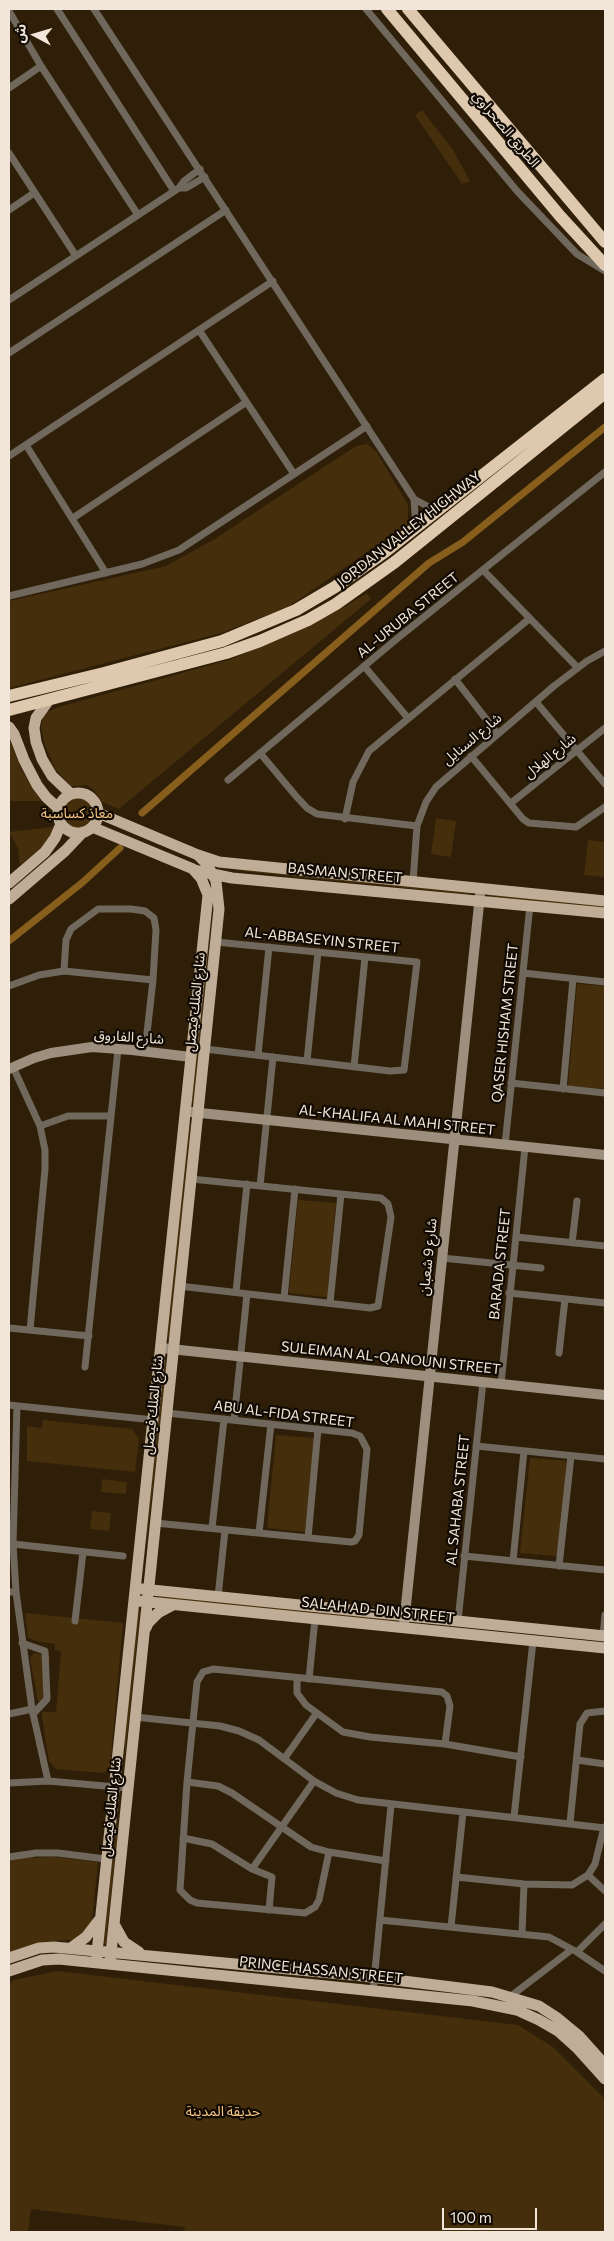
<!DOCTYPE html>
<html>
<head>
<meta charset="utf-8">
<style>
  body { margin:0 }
  #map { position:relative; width:614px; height:2241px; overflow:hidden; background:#2f1f08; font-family:Commissioner,"Noto Sans Arabic",sans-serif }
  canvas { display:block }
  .frame { position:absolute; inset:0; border:10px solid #f1e6d9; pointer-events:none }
  .north { position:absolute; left:10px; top:10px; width:50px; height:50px; -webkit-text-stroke:4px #110a03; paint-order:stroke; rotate:276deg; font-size:14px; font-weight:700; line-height:20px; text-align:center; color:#f1e6d9 }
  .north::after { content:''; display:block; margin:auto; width:18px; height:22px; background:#f1e6d9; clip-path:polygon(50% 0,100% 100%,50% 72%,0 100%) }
  .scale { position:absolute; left:442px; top:2208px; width:95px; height:22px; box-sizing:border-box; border:2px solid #f1e6d9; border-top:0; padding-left:6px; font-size:15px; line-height:18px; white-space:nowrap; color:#f1e6d9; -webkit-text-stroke:4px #110a03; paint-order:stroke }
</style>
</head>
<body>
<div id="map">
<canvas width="614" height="2241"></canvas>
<div class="frame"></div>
<div class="north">ش</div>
<div class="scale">100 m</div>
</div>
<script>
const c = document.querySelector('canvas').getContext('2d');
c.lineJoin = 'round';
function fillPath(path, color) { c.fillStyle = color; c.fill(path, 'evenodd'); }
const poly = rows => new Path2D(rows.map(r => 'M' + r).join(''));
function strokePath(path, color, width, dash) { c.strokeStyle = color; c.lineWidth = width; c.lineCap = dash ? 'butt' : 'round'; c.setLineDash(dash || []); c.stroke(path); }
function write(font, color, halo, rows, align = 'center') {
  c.font = font + ' Commissioner,"Noto Sans Arabic",sans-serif'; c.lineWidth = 4.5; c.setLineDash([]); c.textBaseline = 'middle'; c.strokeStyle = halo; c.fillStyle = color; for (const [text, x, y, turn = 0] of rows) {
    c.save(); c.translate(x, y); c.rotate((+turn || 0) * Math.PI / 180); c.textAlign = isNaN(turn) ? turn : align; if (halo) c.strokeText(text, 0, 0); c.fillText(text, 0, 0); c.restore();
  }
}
fillPath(poly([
  [422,110,453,150,470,181,462,184,415,115],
  [367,444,376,451,408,505,408,524,288,607,221,633,9,688,9,601,166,566,213,540,356,446],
  [367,593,371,599,119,809,102,802,94,790,87,785,71,786,55,769,45,745,41,727,44,714,55,708,229,660,292,634,344,607],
  [9,738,21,769,41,801,9,801],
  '61 813a17 17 0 1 1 34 0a17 17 0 1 1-34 0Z',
  [436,818,456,821,451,857,431,854],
  [53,827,54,837,20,865,18,848,9,832],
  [588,840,605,842,605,877,584,875],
  [230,868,472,892,470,894,463,894,242,871],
  [215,881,194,1102,193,1103,191,1102],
  [490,894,605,905,605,909,488,897],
  [577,984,605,986,605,1089,568,1086],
  [189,1122,191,1123,169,1340,167,1339],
  [298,1200,336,1203,327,1297,289,1293],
  [166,1359,166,1378,142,1581,164,1360],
  [43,1420,132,1429,139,1439,135,1472,27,1461,27,1426,42,1428],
  [276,1435,314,1438,305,1532,267,1528],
  [530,1458,567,1461,557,1556,520,1553],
  [102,1479,127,1482,126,1494,101,1492],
  [92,1511,111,1513,109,1531,90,1529],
  [154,1594,394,1620,390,1622,159,1598,154,1596],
  [139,1606,140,1613,123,1777,125,1749,123,1735,137,1608],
  [25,1613,123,1623,110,1767,104,1773,56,1769,49,1761,42,1717,42,1712,56,1712,61,1651,55,1650,55,1644,36,1641,28,1638],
  [34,1653,50,1656,46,1700,42,1702,38,1701,30,1658],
  [117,1792,120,1792,117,1820,118,1829,106,1944,104,1945,102,1943],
  [54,1857,98,1862,90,1942,68,1940,41,1942,9,1953,9,1861,21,1858],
  [57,1971,518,2025,553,2047,605,2099,605,2232,184,2232,185,2227,31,2209,28,2232,9,2232,9,1984,14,1980]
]), '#452e0c');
strokePath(poly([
  [142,813,429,563,463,542,605,427],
  [9,941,83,882,120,848]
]), '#885e1d', 7);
strokePath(poly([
  [57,9,174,191],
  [94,9,414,499,427,506,439,510],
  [366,9,517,191,577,254,605,271],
  [9,11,41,66,138,215],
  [9,88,41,66],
  [9,153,76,256],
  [179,188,184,181,200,169],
  [9,210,34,193],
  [9,300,179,188,186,188,205,177],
  [199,330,294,474],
  [9,353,226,210],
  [26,445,106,573],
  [9,456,273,281],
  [414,499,416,528],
  [73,518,245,403],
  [483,570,578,668],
  [9,596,142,564,179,550,367,426],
  [364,666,408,718],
  [455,679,497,733],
  [536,702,605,784],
  [260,753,295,795,307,808,317,814,417,826],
  [471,756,523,819,529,823,576,827,605,807],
  [228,780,399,637,605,472],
  [511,803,605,728],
  [345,819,353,782,369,751,529,619],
  [413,882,417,826,426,802,436,787,554,686,587,661,605,651],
  [64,971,66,940,71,929,98,909,131,909,145,911,154,918,156,930,153,980],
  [523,973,605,982],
  [9,986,39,975,64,971,153,980,145,1051],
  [205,1049,390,1071,404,1070,417,962,216,942],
  [258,1055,269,947],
  [307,1061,318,952],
  [13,1067,40,1126,45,1150,45,1169,30,1330],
  [354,1067,365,957],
  [511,1083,605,1093],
  [563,1089,573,979],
  [40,1126,68,1116,111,1116],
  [505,1145,530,905],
  [260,1186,273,1057],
  [516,1237,605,1246],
  [572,1243,577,1201],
  [442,1258,541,1268],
  [179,1286,370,1308,378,1306,391,1217,388,1204,381,1198,191,1179],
  [236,1292,247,1184],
  [509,1293,605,1303],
  [284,1298,295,1189],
  [330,1303,341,1194],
  [9,1328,89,1336],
  [559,1353,565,1299],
  [85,1367,118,1049],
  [501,1384,525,1147],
  [9,1405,154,1420],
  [17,1406,13,1544,16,1592,32,1709,48,1781],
  [234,1420,247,1294],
  [476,1446,605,1459],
  [155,1523,351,1542,355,1541,359,1535,367,1449,360,1436,352,1433,167,1413],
  [212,1528,224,1419],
  [259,1533,271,1424],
  [308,1538,318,1429],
  [13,1544,123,1556],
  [464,1556,605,1570],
  [513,1561,524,1451],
  [559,1566,571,1456],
  [9,1592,16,1592],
  [218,1597,225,1530],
  [75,1621,83,1552],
  [458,1621,483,1382],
  [603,1636,605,1615],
  [22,1643,45,1651,47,1699,33,1714],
  [297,1678,297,1693,306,1705,343,1732,370,1737,445,1744,521,1757],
  [309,1679,315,1619],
  [9,1714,32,1709],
  [135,1717,220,1726,239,1731,259,1740,314,1781,336,1793,358,1800,605,1828],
  [284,1759,316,1714],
  [577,1760,605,1764],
  [187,1782,218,1786,232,1793,311,1847,329,1852,386,1861],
  [9,1783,48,1781,128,1788],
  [514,1817,533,1641],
  [570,1823,580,1724,587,1713,605,1711],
  [183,1838,212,1844,252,1869,272,1877,269,1910],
  [329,1852,319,1900,315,1907,305,1913,197,1903,190,1900,180,1890,187,1782,197,1682,203,1672,213,1669,442,1692,447,1696,450,1706,445,1744],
  [9,1857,36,1853,58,1853,106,1859],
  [252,1869,314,1781],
  [588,1875,605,1891],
  [456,1877,524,1884,572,1885,588,1875,595,1864,604,1827],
  [380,1920,549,1937,577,1952,605,1971],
  [451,1927,463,1812],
  [522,1933,524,1884],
  [577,1952,605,1924],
  [373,1991,391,1805],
  [511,1996,571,1950]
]), '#70685d', 7);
strokePath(poly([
  [9,1069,34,1058,51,1053,92,1047,132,1050,191,1057],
  [191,1112,605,1155],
  [161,1348,605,1395],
  [404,1624,480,895]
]), '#9c8f7e', 10);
strokePath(poly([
  [49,700,36,718,34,728,36,742,42,759,52,776,71,794],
  [9,727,14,734,24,760,37,785,46,797,58,808],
  '58 813a20 20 0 1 1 40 0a20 20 0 1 1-40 0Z',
  [98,813,198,855,219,862,605,901],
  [92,827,198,871,232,878,605,913],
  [9,883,45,852,55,838,61,824],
  [9,899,65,851,83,832],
  [142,1589,605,1636],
  [139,1601,605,1648],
  [146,1628,148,1623,158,1613,173,1605],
  [114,1924,124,1942,139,1952],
  [71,1948,86,1937,99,1920],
  [9,1958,39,1948,54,1947,363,1976,492,1992,539,2006,556,2017,579,2036,605,2065],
  [96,1962,208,895,201,878,193,869],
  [110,1963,219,909,216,881,207,864,198,855],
  [9,1971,42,1960,59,1959,473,2001,517,2010,539,2020,558,2031,578,2049,605,2079]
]), '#bfad97', 11);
strokePath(poly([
  [387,9,560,216,605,265],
  [408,9,605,242],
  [9,696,104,673,222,641,296,610,335,587,386,551,605,379],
  [9,710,226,653,260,641,308,620,336,604,395,562,605,393]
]), '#dec9ae', 12);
write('14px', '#f1e6d9', '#110a03', [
  ["الطريق الصحراوي",506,129,50],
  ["JORDAN VALLEY HIGHWAY",409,529,-38],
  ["AL-URUBA STREET",408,615,-39],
  ["شارع السنايل",472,739,-40],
  ["شارع الهلال",550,756,-39],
  ["BASMAN STREET",345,873,5],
  ["AL-ABBASEYIN STREET",322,940,6],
  ["شارع الملك فيصل",195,1002,-84],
  ["QASER HISHAM STREET",505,1023,-84],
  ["شارع الفاروق",129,1037,4],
  ["AL-KHALIFA AL MAHI STREET",397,1120,6],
  ["شارع 9 شعبان",428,1257,-84],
  ["BARADA STREET",500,1264,-84],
  ["SULEIMAN AL-QANOUNI STREET",391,1358,6],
  ["شارع الملك فيصل",153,1405,-84],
  ["ABU AL-FIDA STREET",284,1414,7],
  ["AL SAHABA STREET",458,1500,-84],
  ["SALAH AD-DIN STREET",378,1610,6],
  ["شارع الملك فيصل",111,1807,-84],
  ["PRINCE HASSAN STREET",321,1970,6]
]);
write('14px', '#f8c785', '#110a03', [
  ["معاذ كساسبة",77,813],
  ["حديقة المدينة",223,2111]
]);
</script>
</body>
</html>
